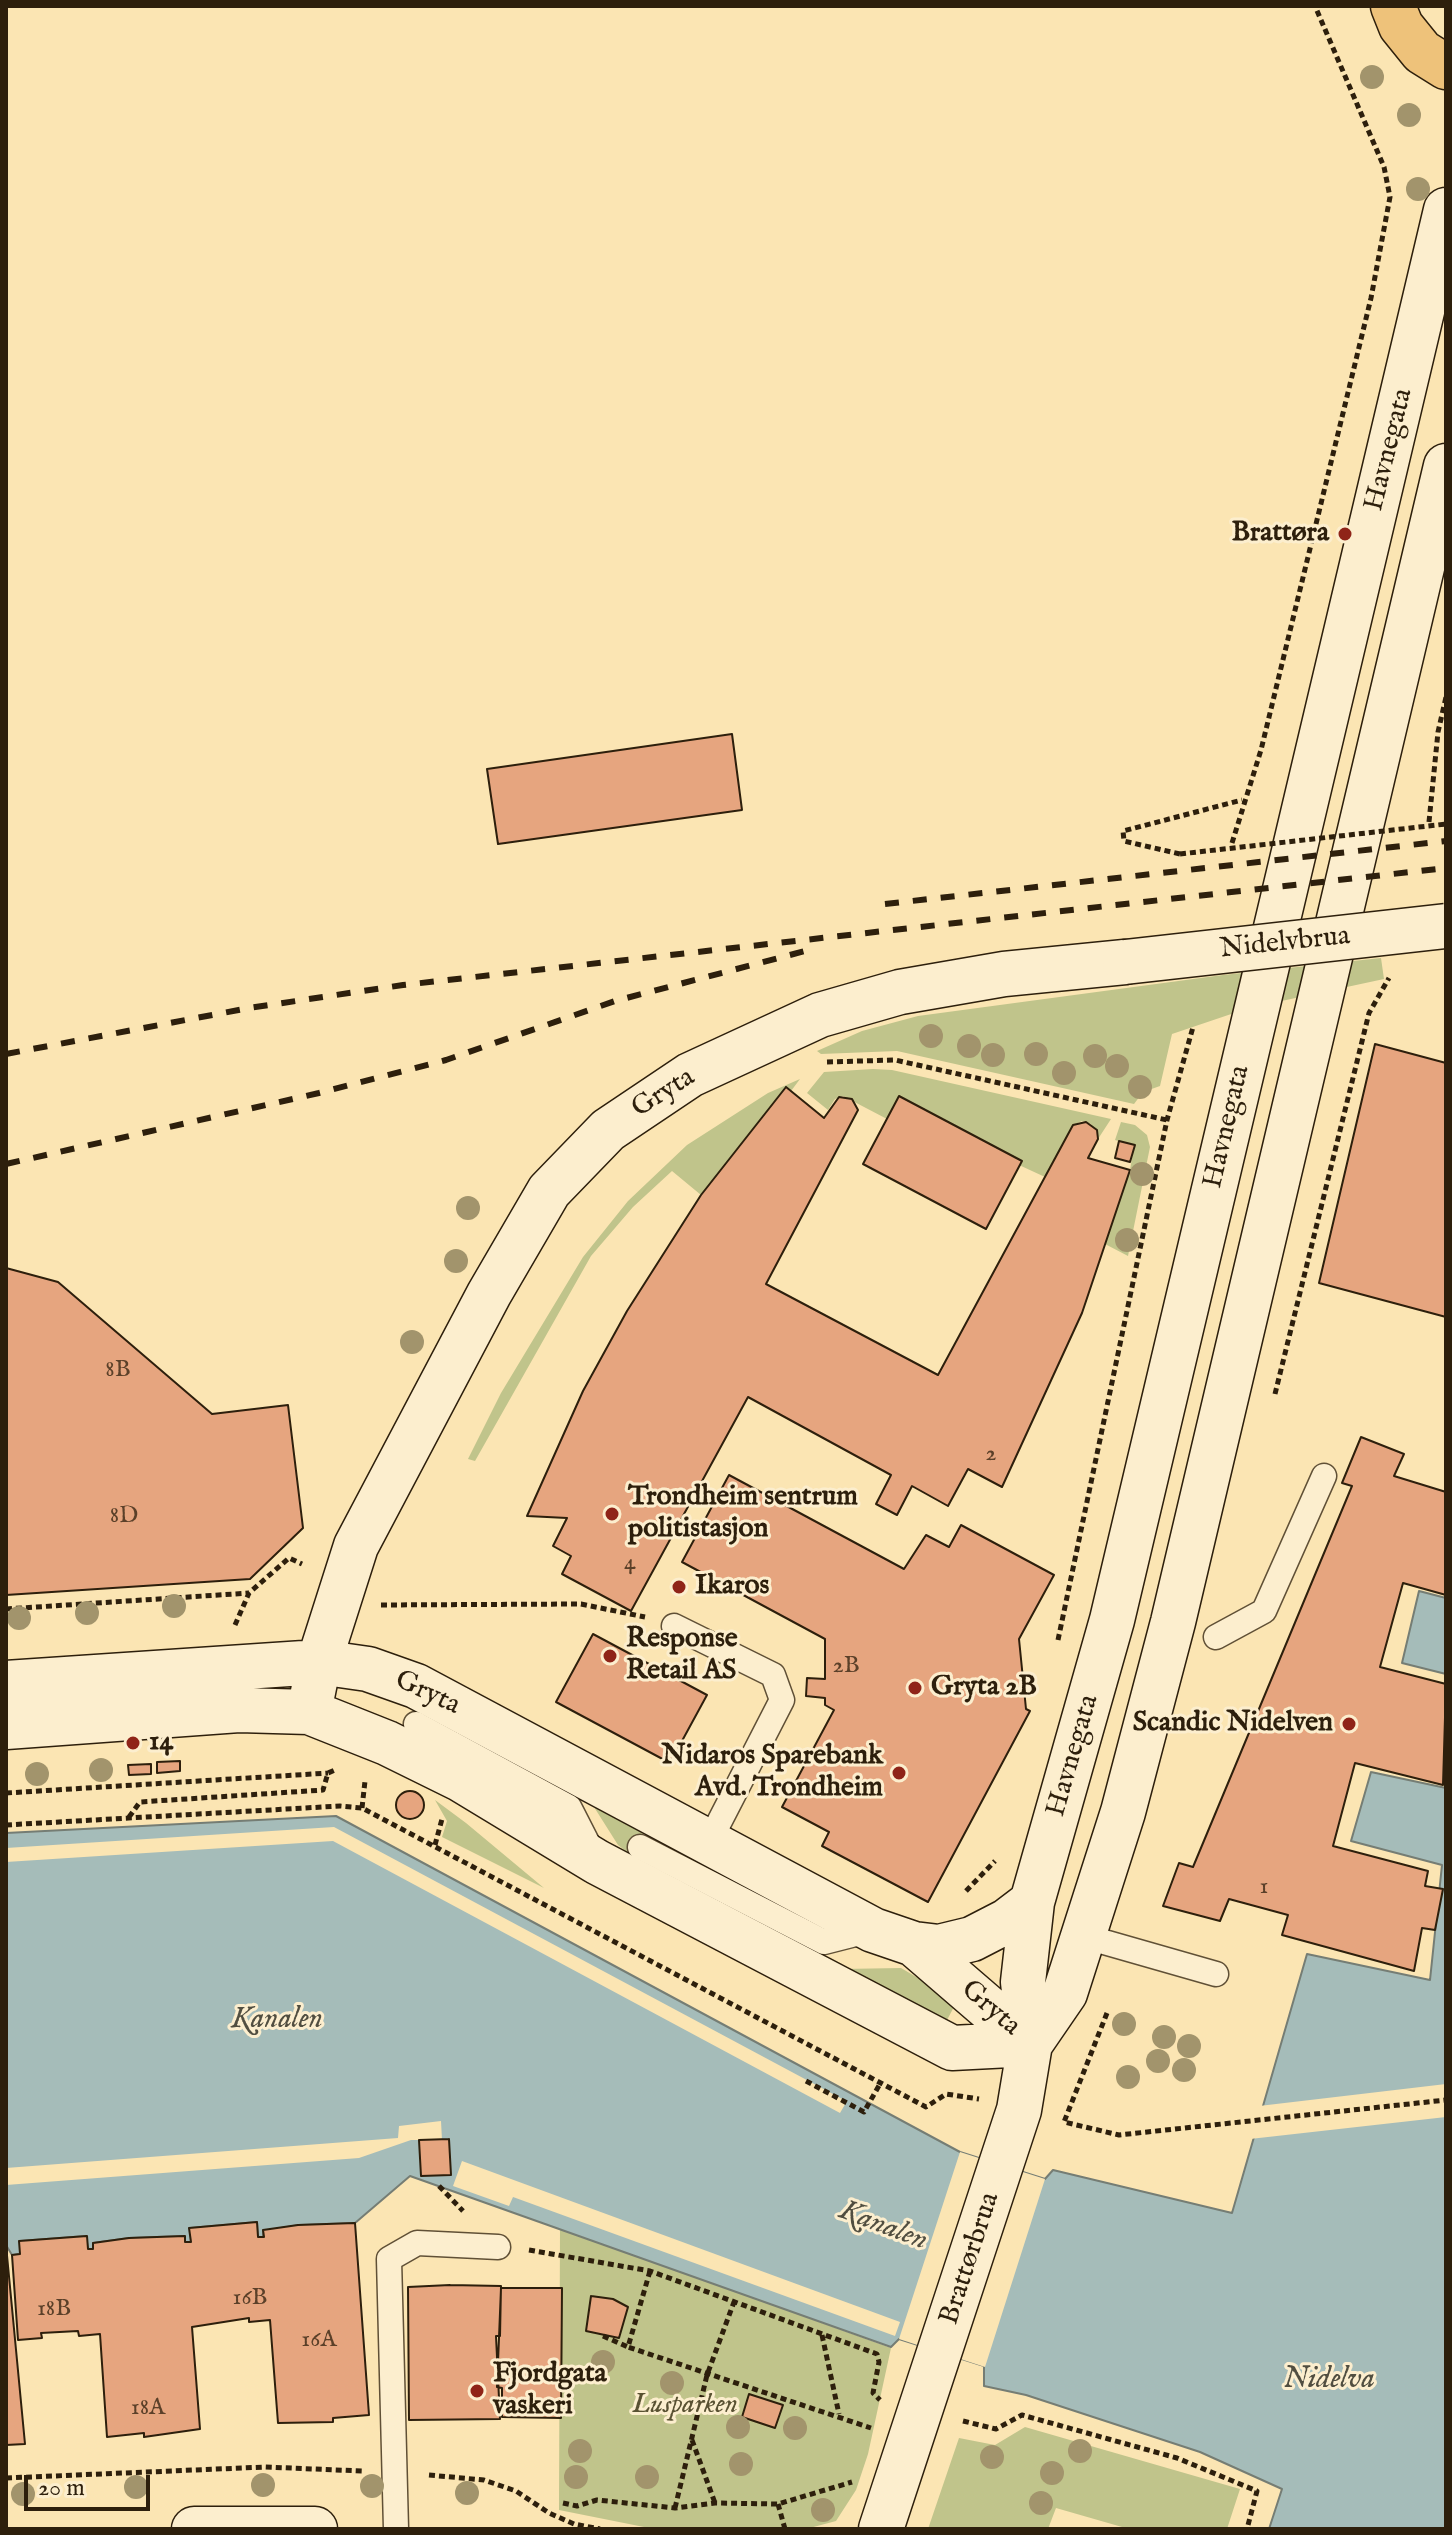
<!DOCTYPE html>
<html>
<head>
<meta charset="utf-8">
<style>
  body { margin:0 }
  #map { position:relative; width:1452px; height:2535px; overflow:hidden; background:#fbe5b3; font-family:"IM FELL English",serif }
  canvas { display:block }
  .frame { position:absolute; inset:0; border:8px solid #2d1f0c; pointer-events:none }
  .scale { position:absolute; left:24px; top:2475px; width:126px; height:36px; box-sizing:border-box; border:4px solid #2d1f0c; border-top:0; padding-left:10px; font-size:24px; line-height:28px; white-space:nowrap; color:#2d1f0c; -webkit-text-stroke:6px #fceece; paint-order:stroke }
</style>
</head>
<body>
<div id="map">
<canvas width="1452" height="2535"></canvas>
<div class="frame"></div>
<div class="scale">20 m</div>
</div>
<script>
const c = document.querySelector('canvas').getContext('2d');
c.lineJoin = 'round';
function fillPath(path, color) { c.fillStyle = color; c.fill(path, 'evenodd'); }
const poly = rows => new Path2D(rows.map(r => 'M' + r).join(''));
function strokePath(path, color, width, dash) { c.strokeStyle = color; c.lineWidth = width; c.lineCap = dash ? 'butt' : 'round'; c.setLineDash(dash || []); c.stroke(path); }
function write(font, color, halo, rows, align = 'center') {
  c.font = font + ' "IM FELL English",serif'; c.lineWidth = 6; c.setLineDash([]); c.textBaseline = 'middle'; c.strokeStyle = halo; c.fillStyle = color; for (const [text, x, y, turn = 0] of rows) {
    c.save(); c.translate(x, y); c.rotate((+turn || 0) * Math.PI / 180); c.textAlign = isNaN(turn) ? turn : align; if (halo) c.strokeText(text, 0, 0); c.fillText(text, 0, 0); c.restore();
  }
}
fillPath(poly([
  [1381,958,1384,979,1249,1008,1172,1034,1160,1086,1143,1092,1134,1104,897,1051,821,1054,817,1051,862,1031,918,1016,1223,975],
  [873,1069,892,1070,1111,1119,1098,1139,1091,1124,1082,1121,1073,1125,1045,1177,1019,1165,1021,1161,899,1096,887,1119,843,1096,835,1099,828,1110,807,1093,824,1072],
  [800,1079,791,1091,786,1088,701,1195,672,1171,633,1207,591,1256,475,1461,468,1459,501,1393,583,1257,628,1201,687,1145,768,1093],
  [1121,1122,1135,1125,1147,1135,1150,1147,1128,1256,1105,1244,1130,1170,1134,1146,1115,1140],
  [435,1800,466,1823,544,1888,442,1837,447,1821],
  [594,1807,643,1833,631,1855,618,1845],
  [901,1968,957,2001,946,2022,841,1969],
  [560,2228,891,2348,868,2454,856,2490,836,2521,806,2529,654,2529,559,2510],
  [1025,2427,1240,2489,1227,2529,1129,2529,1056,2508,1048,2529,928,2529,959,2438,995,2445]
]), '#c0c48b');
const water = poly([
  [1419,1591,1446,1598,1446,1674,1402,1663,1419,1591],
  [1371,1772,1446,1788,1446,2529,1269,2529,1282,2489,1200,2452,1026,2395,984,2386,984,2366,899,2339,891,2347,410,2176,355,2223,299,2225,263,2231,263,2237,258,2237,257,2222,190,2228,191,2242,185,2242,184,2236,129,2238,93,2243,93,2249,88,2249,86,2236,20,2241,20,2254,12,2255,6,2245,6,1833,336,1816,960,2152,1045,2179,1053,2170,1232,2213,1307,1954,1430,1980,1442,1865,1351,1841,1371,1772]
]);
fillPath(water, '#a5bcb9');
strokePath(water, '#757d74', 2);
fillPath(poly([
  [334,1827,846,2101,847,2101,840,2113,333,1841,6,1862,6,1848],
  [1446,2084,1446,2117,1250,2139,1259,2106],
  [441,2121,442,2140,411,2140,359,2158,6,2185,6,2168,398,2138,399,2126],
  [960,2152,1045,2179,985,2367,899,2339],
  [462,2161,900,2322,895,2336,513,2197,509,2206,453,2186]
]), '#fbe5b3');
const building = poly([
  [732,734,742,810,498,844,487,769,732,734],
  [1375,1044,1446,1063,1446,1317,1319,1283,1375,1044],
  [786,1087,824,1118,839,1097,852,1099,858,1110,766,1284,938,1375,1073,1125,1086,1122,1097,1130,1098,1139,1088,1158,1130,1170,1082,1313,1002,1487,968,1469,948,1506,912,1486,897,1515,876,1504,891,1475,748,1397,631,1611,562,1574,571,1556,553,1546,567,1518,527,1516,583,1391,627,1311,701,1195,786,1087],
  [899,1096,1022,1161,986,1229,863,1164,899,1096],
  [1119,1141,1135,1145,1130,1162,1115,1158,1119,1141],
  [6,1268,58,1282,212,1414,288,1405,303,1528,250,1579,6,1595,6,1268],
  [1361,1437,1404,1454,1394,1476,1446,1492,1446,1595,1403,1583,1380,1667,1446,1684,1443,1785,1355,1763,1333,1846,1428,1871,1425,1886,1443,1889,1435,1930,1422,1928,1414,1971,1282,1935,1288,1915,1229,1899,1220,1921,1163,1906,1179,1863,1193,1867,1352,1486,1342,1483,1361,1437],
  [729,1475,904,1569,926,1535,949,1547,961,1525,1054,1575,1019,1639,1026,1709,1030,1711,928,1902,822,1846,829,1832,782,1807,834,1710,825,1705,825,1698,806,1696,807,1678,825,1679,825,1639,682,1562,729,1475],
  [593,1634,707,1695,670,1763,556,1702,593,1634],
  [180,1761,180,1771,157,1773,157,1762,180,1761],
  [151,1764,151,1774,129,1775,128,1765,151,1764],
  '396 1805a14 14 0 1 1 28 0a14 14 0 1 1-28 0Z',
  [449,2139,451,2175,421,2176,419,2140,449,2139],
  [257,2222,258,2237,264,2237,263,2230,298,2225,355,2223,369,2415,333,2418,333,2422,278,2423,270,2320,249,2322,249,2318,192,2327,200,2429,144,2437,144,2433,107,2437,100,2334,79,2336,78,2331,41,2333,42,2338,18,2340,12,2255,20,2254,19,2241,87,2236,88,2249,93,2249,93,2243,129,2238,185,2236,185,2242,191,2242,189,2228,257,2222],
  [6,2245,25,2444,6,2445,6,2245],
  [450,2285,501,2286,500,2336,496,2336,500,2419,409,2420,408,2287,450,2285],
  [501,2288,562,2288,561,2418,502,2417,502,2388,497,2387,501,2288],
  [591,2296,613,2299,628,2307,619,2338,586,2331,591,2296],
  [749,2394,783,2405,775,2428,742,2417,749,2394]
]);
fillPath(building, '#e6a57f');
strokePath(building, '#2d1f0c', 2);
const lane = poly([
  [674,1626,773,1675,782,1700,709,1842],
  [1216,1637,1264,1611,1324,1476],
  [416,1724,569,1807,592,1852],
  [640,1847,824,1942,871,1930],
  [1083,1936,1216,1974],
  [396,2529,389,2259,417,2243,498,2247]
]);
const secondary = poly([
  [6,1683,319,1662,368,1669,416,1686,873,1930,914,1944,1030,2044],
  [309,1712,319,1662,356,1546,489,1294,549,1191,608,1130,690,1075,820,1015,900,992,1004,974,1125,962],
  [6,1727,239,1710,309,1712,387,1743,460,1779,597,1862,952,2048,1030,2044],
  [914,1944,939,1947,972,1939,1007,1921,1032,1902],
  [1030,2044,1065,1993,1123,1812,1173,1622,1446,466],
  [194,2529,315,2529],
  [881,2529,1019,2110,1030,2044,1023,1982,1032,1902,1112,1620,1446,210]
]);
const highway = poly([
  [1393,6,1401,26,1422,52,1446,67]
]);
strokePath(lane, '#605036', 27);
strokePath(secondary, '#2d1f0c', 47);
strokePath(highway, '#2d1f0c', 47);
strokePath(poly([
  [1429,822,1438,732,1446,697],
  [1232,843,1261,750,1371,298,1390,197,1384,167,1315,6],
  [1180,854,1124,841,1123,831,1242,800],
  [827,1062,895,1060,1167,1120],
  [1275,1394,1369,1013,1389,978],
  [381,1605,581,1604,645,1617],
  [6,1609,249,1593],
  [235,1625,249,1593,289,1558,302,1564],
  [1058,1640,1167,1120,1193,1027],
  [6,1793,328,1773],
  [362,1808,365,1781],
  [129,1817,140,1802,323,1790,328,1773,335,1770],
  [6,1825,340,1806,362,1808,926,2107,946,2094,979,2099],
  [435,1845,442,1819],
  [966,1891,995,1861],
  [1107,2013,1064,2122,1119,2135,1446,2100],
  [806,2081,864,2112,881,2082],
  [439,2186,463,2211],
  [529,2250,650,2271,877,2354,879,2362,873,2393,880,2400],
  [650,2271,628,2347,871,2428],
  [822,2335,839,2414],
  [603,2336,628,2347],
  [963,2421,996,2429,1022,2415,1177,2458,1257,2491,1247,2529],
  [692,2440,715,2503],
  [429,2475,484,2480,516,2491,549,2513,574,2524,600,2529],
  [6,2478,265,2467,363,2471],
  [563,2503,577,2506,597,2500,675,2508,715,2503,778,2504,852,2482],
  [778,2504,785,2529],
  [675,2508,707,2375,734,2302]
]), '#2d1f0c', 5, [6, 4]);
strokePath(lane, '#fceece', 24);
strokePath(secondary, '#fceece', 44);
strokePath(highway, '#eec27a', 44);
strokePath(poly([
  [885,904,1446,841],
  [6,1054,249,1008,403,985,1446,868],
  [6,1164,319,1093,446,1060,615,1001,809,950]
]), '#2d1f0c', 6, [14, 14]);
const secondaryBridge = poly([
  [1125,962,1446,926]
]);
strokePath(secondaryBridge, '#2d1f0c', 47, []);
strokePath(poly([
  [1180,854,1446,824]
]), '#2d1f0c', 5, [6, 4]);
strokePath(secondaryBridge, '#fceece', 44);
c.fillStyle = '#a2946c';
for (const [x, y] of [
  [1372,77],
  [1409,115],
  [1418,189],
  [931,1036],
  [969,1046],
  [1036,1054],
  [993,1055],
  [1095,1056],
  [1117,1066],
  [1064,1073],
  [1140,1087],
  [1142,1174],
  [468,1208],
  [1127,1240],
  [456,1261],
  [412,1342],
  [174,1606],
  [87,1613],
  [19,1618],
  [101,1770],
  [37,1774],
  [1124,2024],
  [1164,2037],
  [1189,2046],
  [1158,2061],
  [1184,2070],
  [1128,2077],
  [603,2362],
  [672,2383],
  [738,2427],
  [795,2428],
  [580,2451],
  [1080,2451],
  [992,2457],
  [741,2464],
  [1052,2473],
  [576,2477],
  [647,2477],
  [263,2485],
  [372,2486],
  [136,2487],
  [467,2493],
  [23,2494],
  [1041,2503],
  [823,2510]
]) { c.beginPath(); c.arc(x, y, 12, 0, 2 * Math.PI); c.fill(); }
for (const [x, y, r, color] of [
  [1345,534,8,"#8f2418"],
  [612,1514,8,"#8f2418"],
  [679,1587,8,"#8f2418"],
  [610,1656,8,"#8f2418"],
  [915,1688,8,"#8f2418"],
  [1349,1724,8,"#8f2418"],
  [133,1743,8,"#8f2418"],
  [899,1773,8,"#8f2418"],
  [477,2391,8,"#8f2418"]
]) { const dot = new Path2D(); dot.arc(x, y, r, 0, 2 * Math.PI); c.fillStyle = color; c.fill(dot); strokePath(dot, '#fceece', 3); }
write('24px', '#5b4029', null, [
  ["8B",118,1371],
  ["2",991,1455],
  ["8D",124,1517],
  ["4",630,1564],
  ["2B",846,1667],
  ["1",1264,1888],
  ["16B",250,2299],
  ["18B",54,2310],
  ["16A",319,2341],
  ["18A",148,2409]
]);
write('28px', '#2d1f0c', '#fceece', [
  ["Havnegata",1390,450,-76],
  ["Nidelvbrua",1285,944,-6],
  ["Gryta",664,1094,-32],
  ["Havnegata",1228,1127,-77],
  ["Gryta",427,1694,25],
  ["Havnegata",1074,1756,-74],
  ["Gryta",990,2009,41],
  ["Brattørbrua",971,2259,-72]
]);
write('bold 28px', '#2d1f0c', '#fceece', [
  ["Brattøra",1329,534,"right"],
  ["Trondheim sentrum",628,1498],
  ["politistasjon",628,1530],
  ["Ikaros",695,1587],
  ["Response",626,1640],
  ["Retail AS",626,1672],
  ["Gryta 2B",931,1688],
  ["Scandic Nidelven",1333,1724,"right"],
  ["14",149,1743],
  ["Nidaros Sparebank",883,1757,"right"],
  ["Avd. Trondheim",883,1789,"right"],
  ["Fjordgata",493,2375],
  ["vaskeri",493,2407]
], 'left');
write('italic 28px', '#595132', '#fceece', [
  ["Lusparken",685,2406]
]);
write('italic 30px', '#514e40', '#fceece', [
  ["Kanalen",277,2021],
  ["Kanalen",883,2227,21],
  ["Nidelva",1329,2381]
]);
</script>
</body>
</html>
